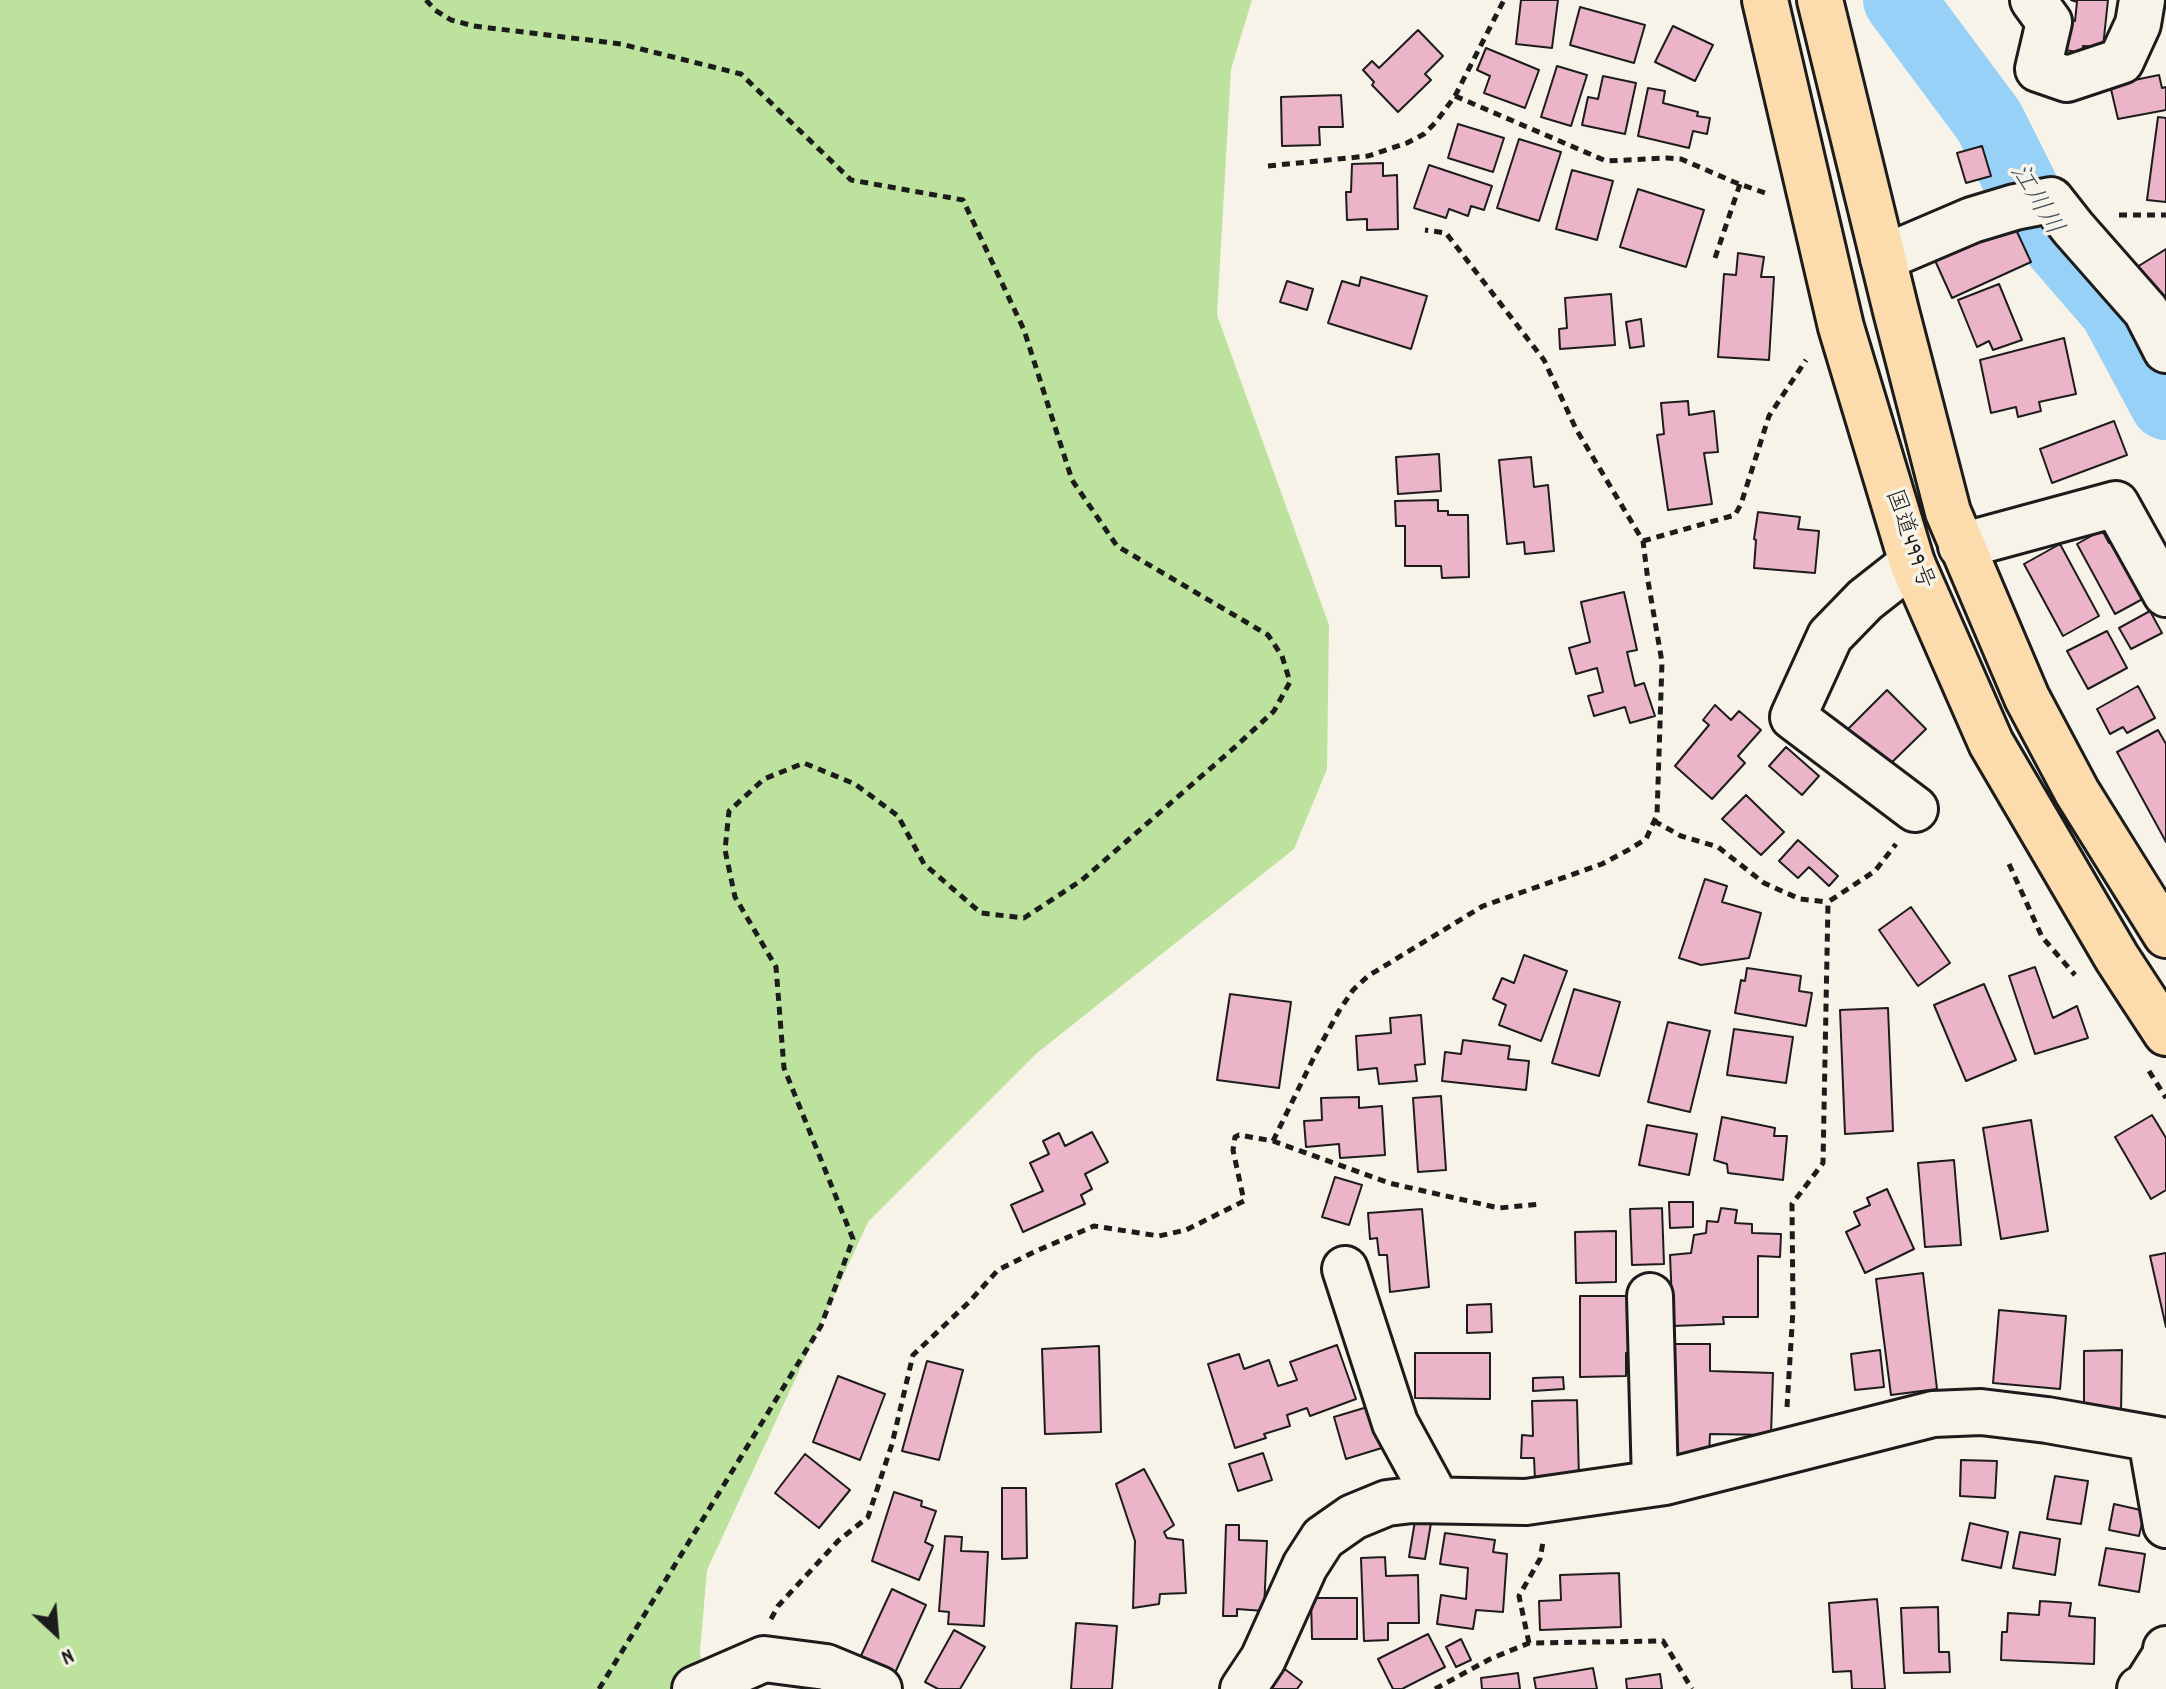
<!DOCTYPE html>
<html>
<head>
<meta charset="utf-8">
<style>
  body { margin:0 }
  #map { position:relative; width:2166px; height:1689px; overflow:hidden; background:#f7f3e8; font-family:Dekko,sans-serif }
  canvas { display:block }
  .north { position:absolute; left:16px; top:1593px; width:80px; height:80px; -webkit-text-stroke:6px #f7f3e8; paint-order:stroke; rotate:154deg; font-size:22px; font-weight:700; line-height:32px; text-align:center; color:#1c1c1c }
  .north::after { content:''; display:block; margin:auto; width:28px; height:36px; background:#1c1c1c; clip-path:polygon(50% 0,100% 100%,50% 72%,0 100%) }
</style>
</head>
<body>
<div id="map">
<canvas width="2166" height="1689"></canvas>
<div class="north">N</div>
</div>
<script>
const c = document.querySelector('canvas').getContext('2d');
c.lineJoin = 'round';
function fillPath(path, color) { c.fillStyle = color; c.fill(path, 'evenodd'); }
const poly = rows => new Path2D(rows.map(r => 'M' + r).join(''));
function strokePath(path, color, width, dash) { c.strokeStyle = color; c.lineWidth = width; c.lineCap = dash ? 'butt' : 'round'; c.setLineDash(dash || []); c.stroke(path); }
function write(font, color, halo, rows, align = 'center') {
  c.font = font + ' Dekko,"Klee One",sans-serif'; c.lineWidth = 7; c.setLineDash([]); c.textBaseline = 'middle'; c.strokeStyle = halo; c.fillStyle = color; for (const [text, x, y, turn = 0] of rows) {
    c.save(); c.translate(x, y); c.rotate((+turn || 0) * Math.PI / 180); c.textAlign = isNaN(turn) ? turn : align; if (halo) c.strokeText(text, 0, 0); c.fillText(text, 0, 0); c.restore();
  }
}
fillPath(poly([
  [0,0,1252,0,1231,69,1217,315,1329,625,1327,769,1294,849,1037,1053,868,1222,707,1570,700,1651,704,1689,0,1689]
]), '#bde29d');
strokePath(poly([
  [1899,0,1989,121,2039,221,2115,309,2166,404]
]), '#97d1f7', 72);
const building = poly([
  [1521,0,1558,0,1552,48,1516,44,1521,0],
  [2071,0,2108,0,2103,47,2083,46,2082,53,2060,49,2065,20,2075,21,2077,2,2071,0],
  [1580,7,1645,25,1634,63,1570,45,1580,7],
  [1673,26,1713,45,1695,81,1655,62,1673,26],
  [1418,30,1443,56,1425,74,1431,80,1398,112,1372,85,1374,82,1363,70,1372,61,1379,68,1418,30],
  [1486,48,1539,70,1525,108,1484,93,1490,76,1477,70,1486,48],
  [1557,66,1587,75,1571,126,1541,117,1557,66],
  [2159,75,2162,88,2166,87,2166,110,2118,119,2110,85,2159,75],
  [1603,76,1636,83,1625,134,1582,125,1588,97,1598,99,1603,76],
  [1648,88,1665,91,1663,103,1698,112,1697,116,1710,118,1707,134,1693,131,1689,148,1638,136,1648,88],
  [1341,95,1343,127,1319,127,1320,145,1282,146,1281,97,1341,95],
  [2158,117,2166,118,2166,202,2147,200,2158,117],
  [1458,124,1504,138,1493,172,1448,158,1458,124],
  [1519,139,1561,152,1539,221,1497,208,1519,139],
  [1982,146,1991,176,1966,183,1957,153,1982,146],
  [1383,163,1383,176,1397,175,1398,229,1367,230,1367,219,1347,220,1346,192,1351,192,1352,164,1383,163],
  [1429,165,1492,186,1484,210,1471,206,1468,216,1449,209,1446,218,1414,208,1429,165],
  [1572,170,1613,181,1597,240,1556,229,1572,170],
  [1638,189,1704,210,1686,267,1620,247,1638,189],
  [2012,221,2031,262,1952,298,1933,256,2012,221],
  [2166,249,2166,313,2137,267,2166,249],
  [1738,253,1764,257,1761,277,1774,277,1769,360,1718,357,1724,274,1736,275,1738,253],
  [1361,277,1427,296,1411,349,1328,323,1342,281,1359,286,1361,277],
  [1287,281,1313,289,1307,310,1280,302,1287,281],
  [1999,284,2022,340,1993,350,1989,341,1977,347,1958,300,1999,284],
  [1611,294,1615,345,1560,349,1559,329,1567,328,1565,298,1611,294],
  [1641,319,1644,346,1630,348,1626,322,1641,319],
  [2064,338,2076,394,2039,402,2041,411,2018,417,2016,407,1991,413,1980,360,2064,338],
  [1688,401,1689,415,1714,411,1718,452,1704,453,1712,504,1668,510,1657,435,1664,434,1661,403,1688,401],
  [2114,421,2127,455,2052,483,2040,449,2114,421],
  [1439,454,1441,491,1398,494,1396,457,1439,454],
  [1531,457,1534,487,1548,485,1554,551,1525,554,1524,542,1507,544,1499,460,1531,457],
  [1438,500,1438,511,1448,511,1448,515,1468,515,1469,577,1442,578,1441,566,1405,566,1405,526,1396,526,1395,501,1438,500],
  [1758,512,1800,517,1798,529,1819,531,1815,573,1754,568,1756,540,1754,539,1758,512],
  [2102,530,2109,543,2118,537,2150,595,2115,614,2077,544,2102,530],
  [2060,544,2099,616,2063,636,2024,564,2060,544],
  [1624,592,1637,650,1627,652,1635,686,1644,683,1655,716,1630,723,1625,707,1594,716,1588,696,1603,692,1597,668,1576,674,1569,648,1590,642,1581,602,1624,592],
  [2150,611,2162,633,2131,649,2119,628,2150,611],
  [2107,631,2127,668,2088,689,2067,651,2107,631],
  [2138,686,2155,718,2127,733,2123,727,2110,734,2097,709,2138,686],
  [1887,690,1926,729,1885,769,1846,731,1887,690],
  [1715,705,1731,720,1739,711,1761,730,1738,756,1745,763,1712,799,1675,766,1709,725,1703,720,1715,705],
  [2158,730,2166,744,2166,842,2117,752,2158,730],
  [1786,747,1819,776,1802,795,1769,766,1786,747],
  [1746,795,1784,832,1761,855,1722,819,1746,795],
  [1798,840,1838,876,1829,886,1809,867,1798,878,1779,861,1798,840],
  [1705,879,1727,886,1722,902,1761,913,1749,958,1701,965,1679,958,1705,879],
  [1911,907,1950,963,1918,986,1879,930,1911,907],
  [1524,955,1567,971,1541,1041,1499,1025,1506,1005,1493,999,1502,978,1514,983,1524,955],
  [2035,967,2053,1018,2077,1006,2088,1038,2035,1054,2009,976,2035,967],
  [1747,968,1801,976,1799,991,1812,993,1806,1026,1735,1013,1741,980,1745,981,1747,968],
  [1984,984,2016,1060,1966,1081,1934,1005,1984,984],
  [1574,989,1620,1002,1599,1076,1552,1063,1574,989],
  [1230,994,1291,1002,1279,1088,1217,1080,1230,994],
  [1888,1008,1893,1131,1845,1134,1840,1010,1888,1008],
  [1421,1015,1425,1064,1415,1065,1417,1081,1379,1084,1377,1068,1358,1070,1356,1036,1391,1033,1390,1018,1421,1015],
  [1668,1022,1710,1031,1690,1112,1648,1102,1668,1022],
  [1734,1029,1793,1037,1786,1083,1727,1075,1734,1029],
  [1463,1040,1510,1046,1508,1059,1529,1061,1526,1090,1442,1081,1445,1052,1461,1054,1463,1040],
  [1441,1096,1446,1170,1418,1172,1413,1098,1441,1096],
  [1359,1097,1359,1108,1382,1106,1385,1155,1340,1158,1339,1144,1306,1147,1304,1121,1322,1120,1321,1098,1359,1097],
  [2152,1115,2166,1138,2166,1190,2151,1199,2115,1137,2152,1115],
  [1722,1117,1775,1128,1774,1136,1787,1136,1783,1180,1728,1173,1727,1164,1714,1160,1722,1117],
  [2031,1120,2048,1231,2001,1239,1983,1128,2031,1120],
  [1647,1125,1697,1134,1689,1175,1639,1165,1647,1125],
  [1092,1132,1108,1162,1085,1174,1092,1189,1081,1195,1085,1204,1023,1232,1011,1205,1043,1191,1030,1163,1049,1154,1043,1141,1059,1133,1065,1146,1092,1132],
  [1954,1160,1961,1245,1925,1247,1918,1163,1954,1160],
  [1335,1177,1362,1185,1349,1225,1322,1217,1335,1177],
  [1887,1189,1914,1249,1865,1273,1846,1232,1860,1225,1854,1212,1870,1205,1867,1198,1887,1189],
  [1669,1202,1693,1202,1693,1227,1670,1228,1669,1202],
  [1662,1208,1664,1264,1632,1265,1630,1209,1662,1208],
  [1721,1208,1737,1210,1735,1223,1752,1224,1752,1233,1781,1234,1780,1257,1758,1256,1758,1317,1723,1317,1724,1324,1673,1326,1670,1255,1691,1253,1694,1235,1706,1233,1707,1221,1718,1222,1721,1208],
  [1422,1209,1429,1287,1390,1292,1387,1255,1379,1255,1377,1238,1370,1239,1368,1213,1422,1209],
  [1616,1231,1616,1282,1576,1283,1575,1232,1616,1231],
  [2166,1253,2166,1327,2150,1256,2166,1253],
  [1923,1273,1937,1389,1891,1395,1876,1279,1923,1273],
  [1580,1296,1634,1296,1635,1353,1626,1353,1626,1376,1580,1377,1580,1296],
  [1491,1304,1492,1332,1467,1333,1467,1305,1491,1304],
  [1999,1310,2066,1316,2060,1389,1993,1383,1999,1310],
  [1671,1344,1710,1344,1710,1371,1773,1373,1771,1435,1710,1434,1709,1455,1671,1455,1671,1344],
  [1337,1345,1356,1399,1310,1416,1307,1408,1287,1415,1290,1426,1264,1434,1266,1438,1235,1448,1208,1364,1239,1354,1244,1369,1269,1360,1278,1386,1297,1380,1290,1362,1337,1345],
  [1099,1346,1101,1432,1045,1434,1042,1349,1099,1346],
  [1880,1350,1884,1387,1855,1390,1851,1354,1880,1350],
  [2122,1350,2121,1413,2084,1413,2084,1351,2122,1350],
  [1415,1353,1490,1353,1490,1399,1415,1398,1415,1353],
  [927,1361,963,1370,939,1460,902,1451,927,1361],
  [838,1376,885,1394,860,1460,813,1442,838,1376],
  [1563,1377,1564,1389,1533,1391,1533,1378,1563,1377],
  [1577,1400,1579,1479,1535,1480,1534,1458,1521,1458,1522,1435,1533,1436,1532,1401,1577,1400],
  [1374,1405,1385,1447,1346,1459,1334,1417,1374,1405],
  [1263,1453,1272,1480,1238,1491,1229,1464,1263,1453],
  [805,1454,850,1490,819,1528,775,1493,805,1454],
  [1961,1460,1997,1461,1995,1498,1960,1496,1961,1460],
  [1144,1469,1174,1525,1164,1532,1167,1538,1183,1540,1186,1593,1160,1594,1159,1604,1133,1608,1135,1541,1116,1484,1144,1469],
  [2055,1476,2088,1481,2081,1524,2047,1519,2055,1476],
  [1002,1488,1026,1488,1027,1558,1002,1559,1002,1488],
  [894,1492,922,1501,921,1506,936,1511,925,1542,933,1546,919,1580,872,1561,894,1492],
  [2114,1504,2145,1511,2139,1536,2109,1530,2114,1504],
  [1415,1521,1431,1523,1425,1559,1409,1557,1415,1521],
  [1970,1523,2008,1532,2001,1568,1962,1560,1970,1523],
  [1226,1525,1239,1525,1239,1540,1267,1541,1264,1611,1237,1609,1237,1616,1223,1616,1226,1525],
  [2020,1532,2060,1539,2055,1575,2013,1568,2020,1532],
  [1445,1533,1495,1540,1493,1552,1507,1554,1503,1612,1476,1610,1473,1629,1437,1624,1441,1595,1466,1599,1468,1568,1440,1564,1445,1533],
  [945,1536,962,1537,961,1551,988,1552,984,1626,948,1624,949,1612,939,1611,945,1536],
  [2106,1548,2145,1554,2139,1592,2099,1585,2106,1548],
  [1385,1557,1386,1576,1418,1575,1419,1623,1388,1623,1388,1640,1364,1641,1361,1558,1385,1557],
  [1619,1573,1621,1627,1540,1630,1539,1601,1561,1600,1560,1575,1619,1573],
  [892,1589,926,1605,894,1675,859,1660,892,1589],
  [1311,1598,1357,1598,1357,1639,1312,1639,1311,1598],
  [1877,1599,1885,1689,1852,1689,1851,1671,1833,1672,1829,1603,1877,1599],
  [2040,1601,2071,1603,2069,1616,2095,1618,2094,1664,2001,1660,2002,1632,2007,1632,2008,1613,2039,1615,2040,1601],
  [1938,1607,1939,1652,1949,1652,1950,1672,1904,1673,1901,1608,1938,1607],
  [1076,1623,1117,1626,1112,1689,1071,1689,1076,1623],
  [954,1630,985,1647,960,1689,938,1689,925,1682,954,1630],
  [1428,1634,1445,1667,1402,1689,1393,1689,1378,1659,1428,1634],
  [1461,1639,1471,1660,1456,1667,1446,1647,1461,1639],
  [1282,1667,1302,1682,1297,1689,1271,1689,1268,1687,1282,1667],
  [1593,1668,1597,1689,1536,1689,1534,1678,1593,1668],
  [1518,1673,1520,1689,1482,1689,1481,1678,1518,1673],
  [1660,1674,1662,1689,1627,1689,1626,1679,1660,1674]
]);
fillPath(building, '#ecb4c9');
strokePath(building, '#1c1c1c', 2);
const minor = poly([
  [2033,0,2049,22,2038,69,2067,79,2121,61,2138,24,2142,0],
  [1883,258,1972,220,2015,207,2051,200,2073,228,2146,311,2166,350],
  [1961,546,2116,504,2166,594],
  [1912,563,1865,600,1830,636,1793,717,1915,809],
  [1345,1269,1395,1423,1437,1500],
  [1650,1296,1655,1483],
  [2151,1439,2166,1525],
  [695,1689,764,1659,826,1667,879,1689],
  [1243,1689,1263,1659,1305,1566,1323,1538,1353,1517,1387,1503,1412,1500,1526,1502,1665,1482,1933,1414,1981,1412,2047,1420,2166,1441],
  [2140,1689,2146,1686,2165,1656,2166,1649]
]);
const trunk = poly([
  [1765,0,1841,327,1912,563,1991,743,2117,958,2166,1033],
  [1820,0,1896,311,1948,512,2027,698,2077,792,2166,935]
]);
strokePath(minor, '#1c1c1c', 50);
strokePath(trunk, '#1c1c1c', 50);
strokePath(poly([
  [426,0,435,10,451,20,474,26,621,44,741,74,851,180,963,200,1024,330,1072,480,1117,546,1268,635,1282,656,1290,682,1274,711,1235,747,1082,880,1024,918,981,913,924,864,898,816,855,784,804,763,764,779,729,811,725,850,735,897,776,967,784,1068,853,1239,821,1326,599,1689],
  [1455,96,1606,161,1667,158,1681,159,1734,182,1765,193],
  [1268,166,1368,156,1407,143,1424,134,1436,122,1455,96,1504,0],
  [2119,215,2166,215],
  [1715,258,1740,184],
  [1643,541,1735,515,1741,504,1769,416,1806,360],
  [1654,821,1681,836,1718,847,1764,883,1800,899,1828,902],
  [2009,864,2042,937,2075,975],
  [2149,1071,2166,1098],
  [1273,1141,1315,1055,1339,1011,1353,990,1368,976,1483,906,1602,864,1630,849,1646,839,1657,815,1662,662,1648,581,1643,541,1576,429,1544,360,1446,233,1425,230],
  [1787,1407,1793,1310,1792,1204,1823,1163,1828,902,1875,871,1896,844],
  [771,1619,778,1606,838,1541,868,1517,892,1444,913,1355,969,1302,998,1270,1034,1252,1094,1226,1159,1236,1186,1230,1244,1201,1233,1150,1235,1137,1239,1135,1273,1141,1389,1183,1499,1208,1542,1204],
  [1529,1643,1519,1596,1540,1559,1543,1542],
  [1435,1689,1490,1659,1529,1643,1663,1641,1692,1689]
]), '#1c1c1c', 5, [8, 6]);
strokePath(minor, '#f7f3e8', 44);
strokePath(trunk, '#fcdcac', 44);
write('24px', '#1c1c1c', '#f7f3e8', [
  ["国道499号",1907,540,71]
]);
write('italic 26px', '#41525e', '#f7f3e8', [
  ["江川川",2034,201,59]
]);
</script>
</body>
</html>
